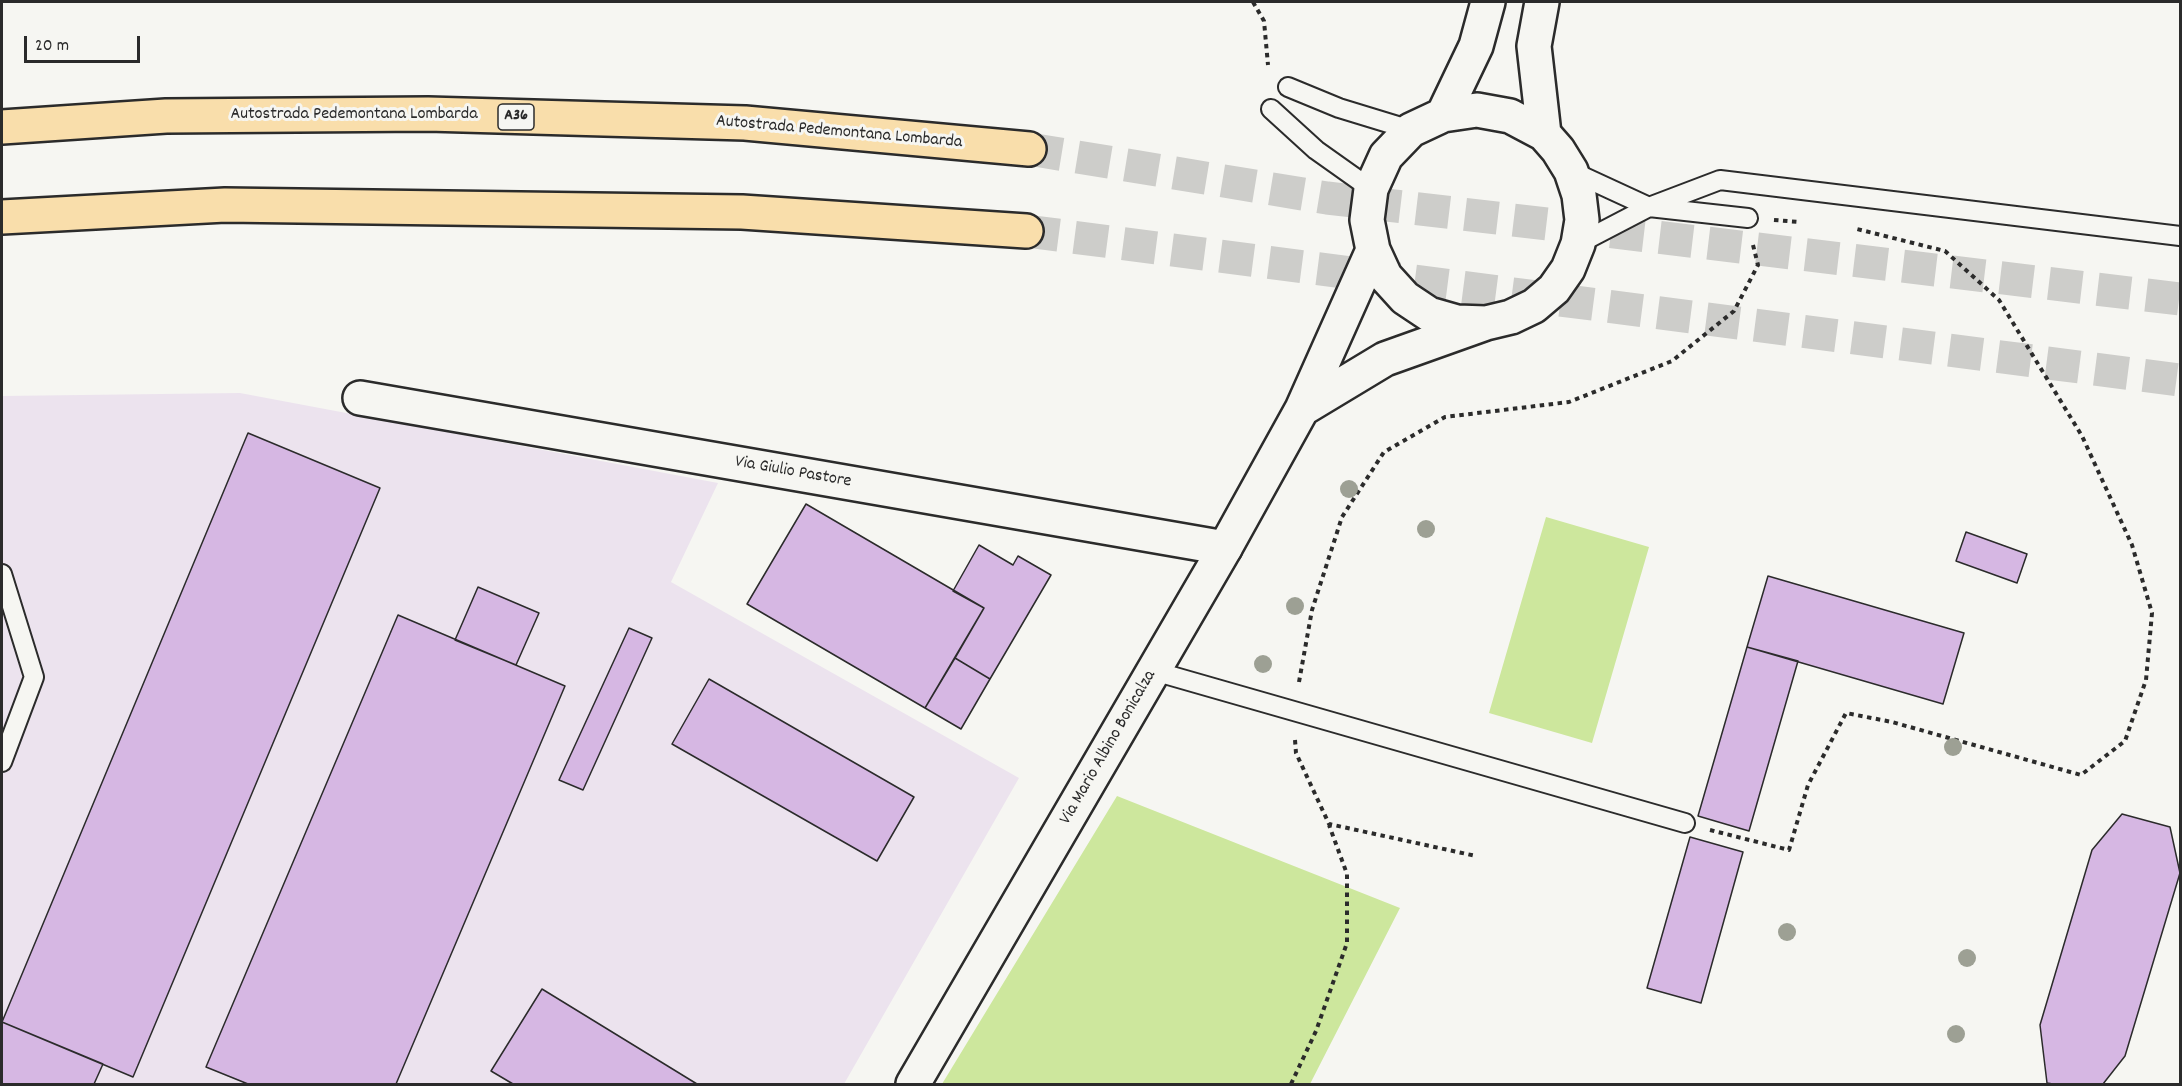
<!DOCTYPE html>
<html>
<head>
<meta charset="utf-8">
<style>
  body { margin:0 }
  #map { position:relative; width:2182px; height:1086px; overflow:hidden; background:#f6f6f2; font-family:Dekko,sans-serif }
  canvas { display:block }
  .frame { position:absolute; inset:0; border:3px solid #2b2b2b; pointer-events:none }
  .scale { position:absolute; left:24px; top:36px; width:116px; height:27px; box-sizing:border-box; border:3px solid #2b2b2b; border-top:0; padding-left:8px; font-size:18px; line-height:21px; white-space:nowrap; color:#2b2b2b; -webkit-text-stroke:4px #f6f6f2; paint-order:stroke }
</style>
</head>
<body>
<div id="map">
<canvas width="2182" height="1086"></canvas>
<div class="frame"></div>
<div class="scale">20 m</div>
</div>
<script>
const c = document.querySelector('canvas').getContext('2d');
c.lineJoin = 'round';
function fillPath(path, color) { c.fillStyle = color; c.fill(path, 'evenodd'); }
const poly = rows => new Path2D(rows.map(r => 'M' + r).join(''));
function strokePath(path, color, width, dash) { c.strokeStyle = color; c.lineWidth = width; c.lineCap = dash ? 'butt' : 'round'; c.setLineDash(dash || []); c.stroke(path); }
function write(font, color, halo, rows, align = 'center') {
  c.font = font + ' Dekko,sans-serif'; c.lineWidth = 6; c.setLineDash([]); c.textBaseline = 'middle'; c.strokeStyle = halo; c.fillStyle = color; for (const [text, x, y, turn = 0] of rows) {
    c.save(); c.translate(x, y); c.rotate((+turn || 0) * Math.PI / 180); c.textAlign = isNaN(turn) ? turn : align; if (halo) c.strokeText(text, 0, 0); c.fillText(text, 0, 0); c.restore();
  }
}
fillPath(poly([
  [240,393,718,483,671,582,1019,778,844,1084,2,1084,2,396]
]), '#ece3ee');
fillPath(poly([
  [1546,517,1649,547,1592,743,1489,713],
  [1117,796,1400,908,1310,1084,942,1084]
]), '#cde79d');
const building = poly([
  [248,433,380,488,133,1077,2,1022,248,433],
  [806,504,984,608,925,708,747,604,806,504],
  [1966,532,2027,554,2017,583,1956,561,1966,532],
  [979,545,1013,565,1018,556,1051,575,990,679,955,658,984,608,953,591,979,545],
  [1768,576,1964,633,1943,704,1747,647,1768,576],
  [478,587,539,613,516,665,455,640,478,587],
  [398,615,565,686,396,1084,248,1084,206,1067,398,615],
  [629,628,652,638,583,790,559,780,629,628],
  [1747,647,1798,661,1749,831,1698,816,1747,647],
  [955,658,990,679,961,729,925,708,955,658],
  [709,679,914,797,877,861,672,744,709,679],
  [2122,814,2170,827,2180,873,2125,1056,2103,1084,2053,1084,2047,1083,2040,1025,2092,850,2122,814],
  [1690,837,1743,852,1701,1003,1647,988,1690,837],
  [542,989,697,1084,513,1084,491,1071,542,989],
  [2,1022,103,1064,94,1084,2,1084,2,1022]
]);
fillPath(building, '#d6b7e3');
strokePath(building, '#2b2b2b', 1.5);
strokePath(poly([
  [1029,149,1327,198,2180,299],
  [1026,231,2180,380]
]), '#cdcdca', 33, [33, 16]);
const service = poly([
  [1288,87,1339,108,1411,130],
  [1271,109,1316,150,1371,189],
  [1571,171,1649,207,1748,218],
  [1578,244,1649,207,1720,180,2180,236],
  [2,574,34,677,2,762],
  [1154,671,1685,823]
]);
const minor = poly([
  [360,398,1225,548]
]);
const secondary = poly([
  [1542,2,1534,46,1544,134],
  [1443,115,1476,46,1488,2],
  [1302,409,1385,359,1486,323,1511,317,1534,306,1554,289,1568,269,1578,244,1582,220,1579,195,1571,171,1558,150,1544,134,1510,116,1477,110,1443,115,1411,130,1386,156,1371,189,1367,220,1373,250,1385,276,1405,298,1429,314,1457,322,1486,323],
  [913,1084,1225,548,1302,409,1373,250]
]);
const motorway = poly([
  [2,127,166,116,428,114,745,123,1029,149],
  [2,217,225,205,742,212,1026,231]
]);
strokePath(service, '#2b2b2b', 22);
strokePath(minor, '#2b2b2b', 38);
strokePath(secondary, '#2b2b2b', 38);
strokePath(motorway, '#2b2b2b', 38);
strokePath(poly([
  [1253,2,1264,21,1268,65],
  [1774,220,1799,222],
  [1299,682,1312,610,1342,517,1384,452,1445,417,1569,402,1672,361,1734,311,1758,265,1753,245],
  [1295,740,1296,753,1329,824,1476,856],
  [1710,830,1789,850,1808,785,1846,713,1892,722,2081,775,2125,741,2146,680,2152,613,2132,545,2082,436,1999,300,1945,251,1857,229],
  [1291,1084,1316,1031,1347,943,1347,874,1329,825]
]), '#2b2b2b', 4, [4.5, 4.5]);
strokePath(service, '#f6f6f2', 18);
strokePath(minor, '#f6f6f2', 33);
strokePath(secondary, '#f6f6f2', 33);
strokePath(motorway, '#f9deab', 33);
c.fillStyle = '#9da094';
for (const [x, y] of [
  [1349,489],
  [1426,529],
  [1295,606],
  [1263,664],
  [1953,747],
  [1787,932],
  [1967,958],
  [1956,1034]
]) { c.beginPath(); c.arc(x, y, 9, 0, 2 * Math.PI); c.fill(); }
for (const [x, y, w] of [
  [516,117,36]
]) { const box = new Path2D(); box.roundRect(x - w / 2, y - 13, w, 26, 4.5); c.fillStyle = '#f6f6f2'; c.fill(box); strokePath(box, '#2b2b2b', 1.5); }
write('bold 16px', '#2b2b2b', null, [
  ["A36",516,117]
]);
write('18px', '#2b2b2b', '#f6f6f2', [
  ["Autostrada Pedemontana Lombarda",354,116],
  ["Autostrada Pedemontana Lombarda",839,133,5],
  ["Via Giulio Pastore",793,473,10],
  ["Via Mario Albino Bonicalza",1109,748,-60]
]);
</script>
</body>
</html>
